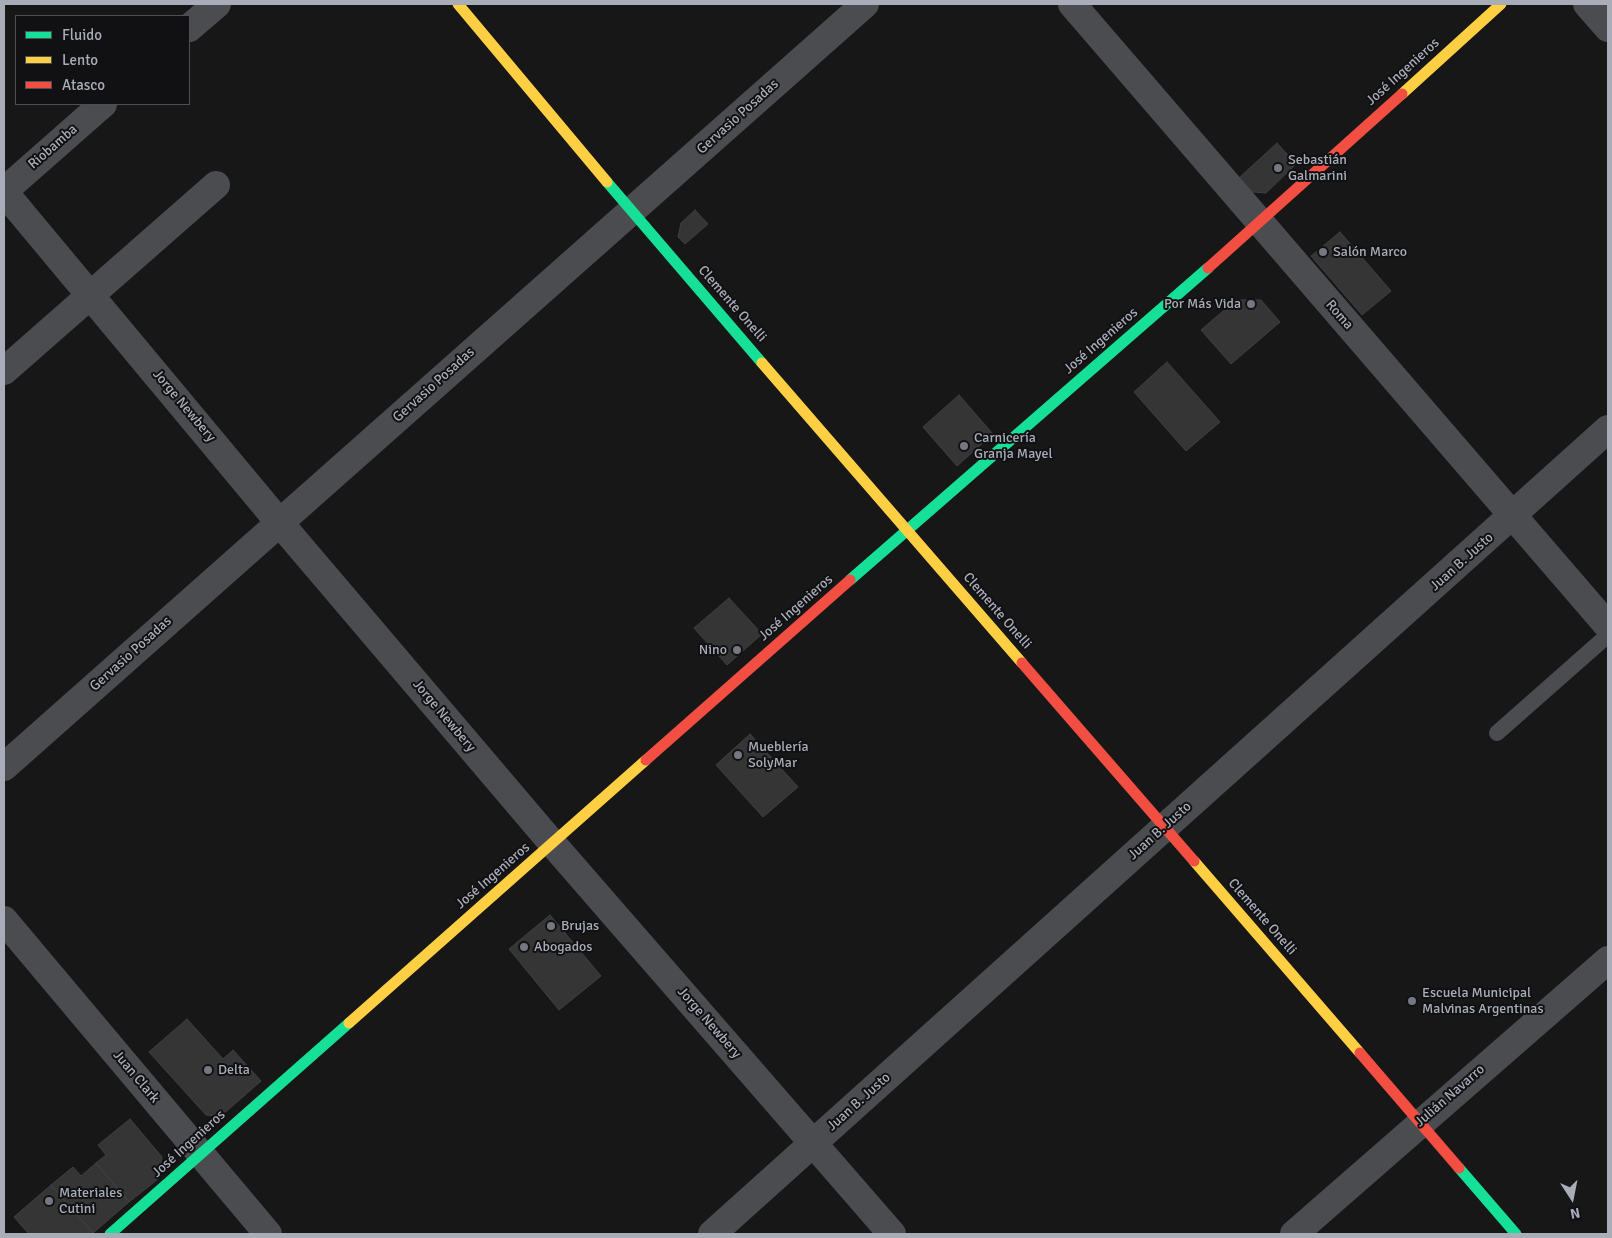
<!DOCTYPE html>
<html>
<head>
<meta charset="utf-8">
<style>
  body { margin:0 }
  #map { position:relative; width:1612px; height:1238px; overflow:hidden; background:#171717; font-family:Signika,sans-serif }
  canvas { display:block }
  .frame { position:absolute; inset:0; border:5px solid #a8adb8; pointer-events:none }
  .legend { position:absolute; left:15px; top:15px; width:175px; height:90px; box-sizing:border-box; background:#111113; border:1px solid #4d4f55; margin:0; padding:6px 9px; list-style:none; font-size:15px; color:#a8adb8 }
  .legend li { display:flex; align-items:center; gap:10px; height:25px }
  .legend b { width:25px; border:1px solid #4d4f55 }
  .north { position:absolute; left:1547px; top:1173px; width:50px; height:50px; -webkit-text-stroke:4px #111113; paint-order:stroke; rotate:169deg; font-size:14px; font-weight:700; line-height:20px; text-align:center; color:#a8adb8 }
  .north::after { content:''; display:block; margin:auto; width:18px; height:22px; background:#a8adb8; clip-path:polygon(50% 0,100% 100%,50% 72%,0 100%) }
</style>
</head>
<body>
<div id="map">
<canvas width="1612" height="1238"></canvas>
<div class="frame"></div>
<ul class="legend">
<li><b style="height:6px;background:#16e098"></b>Fluido</li>
<li><b style="height:6px;background:#ffcf43"></b>Lento</li>
<li><b style="height:6px;background:#f24e42"></b>Atasco</li>
</ul>
<div class="north">N</div>
</div>
<script>
const c = document.querySelector('canvas').getContext('2d');
c.lineJoin = 'round';
function fillPath(path, color) { c.fillStyle = color; c.fill(path, 'evenodd'); }
const poly = rows => new Path2D(rows.map(r => 'M' + r).join(''));
function strokePath(path, color, width, dash) { c.strokeStyle = color; c.lineWidth = width; c.lineCap = dash ? 'butt' : 'round'; c.setLineDash(dash || []); c.stroke(path); }
function write(font, color, halo, rows, align = 'center') {
  c.font = font + ' Signika,sans-serif'; c.lineWidth = 4; c.setLineDash([]); c.textBaseline = 'middle'; c.strokeStyle = halo; c.fillStyle = color; for (const [text, x, y, turn = 0] of rows) {
    c.save(); c.translate(x, y); c.rotate((+turn || 0) * Math.PI / 180); c.textAlign = isNaN(turn) ? turn : align; if (halo) c.strokeText(text, 0, 0); c.fillText(text, 0, 0); c.restore();
  }
}
const building = poly([
  [1277,143,1296,164,1266,193,1252,192,1239,178,1277,143],
  [695,210,708,224,685,244,678,237,681,223,695,210],
  [1340,232,1391,291,1362,315,1311,256,1340,232],
  [1236,300,1261,300,1280,322,1231,364,1201,330,1236,300],
  [1167,362,1220,422,1186,451,1134,392,1167,362],
  [959,395,993,434,957,466,923,427,959,395],
  [729,598,762,634,727,665,694,628,729,598],
  [750,734,798,787,763,817,716,765,750,734],
  [550,915,601,976,559,1010,509,949,550,915],
  [187,1019,223,1059,233,1050,261,1081,221,1116,206,1115,149,1052,187,1019],
  [130,1119,162,1157,158,1179,129,1202,96,1163,106,1155,98,1145,130,1119],
  [96,1163,129,1202,93,1233,51,1185,73,1167,81,1176,96,1163],
  [51,1185,93,1233,91,1234,29,1234,14,1217,51,1185]
]);
fillPath(building, '#353536');
strokePath(building, '#3f4043', 1);
strokePath(poly([
  [1497,733,1608,635]
]), '#4b4c50', 16);
strokePath(poly([
  [1072,4,1608,626],
  [1587,4,1608,28],
  [189,28,217,4],
  [4,191,103,104],
  [4,192,279,522,552,843,892,1234],
  [4,371,216,185],
  [4,767,865,4],
  [4,920,268,1234],
  [712,1234,1608,429],
  [1294,1234,1608,960]
]), '#4b4c50', 28);
strokePath(poly([
  [607,182,762,363],
  [850,580,1208,268],
  [1459,1168,1516,1234],
  [110,1234,349,1023]
]), '#16e098', 11);
strokePath(poly([
  [458,4,607,182],
  [1402,94,1501,4],
  [762,363,1022,663],
  [1194,861,1360,1053],
  [349,1023,646,760]
]), '#ffcf43', 11);
strokePath(poly([
  [1208,268,1402,94],
  [1022,663,1194,861],
  [646,760,850,580],
  [1360,1053,1459,1168]
]), '#f24e42', 11);
for (const [x, y, r, color] of [
  [1278,168,5,"#757880"],
  [1323,252,5,"#757880"],
  [1251,304,5,"#757880"],
  [964,446,5,"#757880"],
  [737,650,5,"#757880"],
  [738,755,5,"#757880"],
  [551,926,5,"#757880"],
  [524,947,5,"#757880"],
  [1412,1001,5,"#757880"],
  [208,1070,5,"#757880"],
  [49,1201,5,"#757880"]
]) { const dot = new Path2D(); dot.arc(x, y, r, 0, 2 * Math.PI); c.fillStyle = color; c.fill(dot); strokePath(dot, '#111113', 2); }
write('14px', '#a8adb8', '#111113', [
  ["José Ingenieros",1403,72,-42],
  ["Gervasio Posadas",738,117,-42],
  ["Riobamba",53,147,-41],
  ["Clemente Onelli",732,304,49],
  ["Roma",1339,315,49],
  ["José Ingenieros",1101,341,-41],
  ["Gervasio Posadas",434,385,-42],
  ["Jorge Newbery",184,406,50],
  ["Juan B. Justo",1462,562,-42],
  ["José Ingenieros",796,608,-41],
  ["Clemente Onelli",997,611,49],
  ["Gervasio Posadas",131,654,-42],
  ["Jorge Newbery",444,716,50],
  ["Juan B. Justo",1160,831,-42],
  ["José Ingenieros",493,876,-41],
  ["Clemente Onelli",1262,917,49],
  ["Jorge Newbery",709,1023,49],
  ["Juan Clark",136,1077,50],
  ["Julián Navarro",1450,1096,-41],
  ["Juan B. Justo",859,1102,-42],
  ["José Ingenieros",189,1144,-42]
]);
write('14px', '#a8adb8', '#111113', [
  ["Sebastián",1288,160],
  ["Galmarini",1288,176],
  ["Salón Marco",1333,252],
  ["Por Más Vida",1241,304,"right"],
  ["Carnicería",974,438],
  ["Granja Mayel",974,454],
  ["Nino",727,650,"right"],
  ["Mueblería",748,747],
  ["SolyMar",748,763],
  ["Brujas",561,926],
  ["Abogados",534,947],
  ["Escuela Municipal",1422,993],
  ["Malvinas Argentinas",1422,1009],
  ["Delta",218,1070],
  ["Materiales",59,1193],
  ["Cutini",59,1209]
], 'left');
</script>
</body>
</html>
